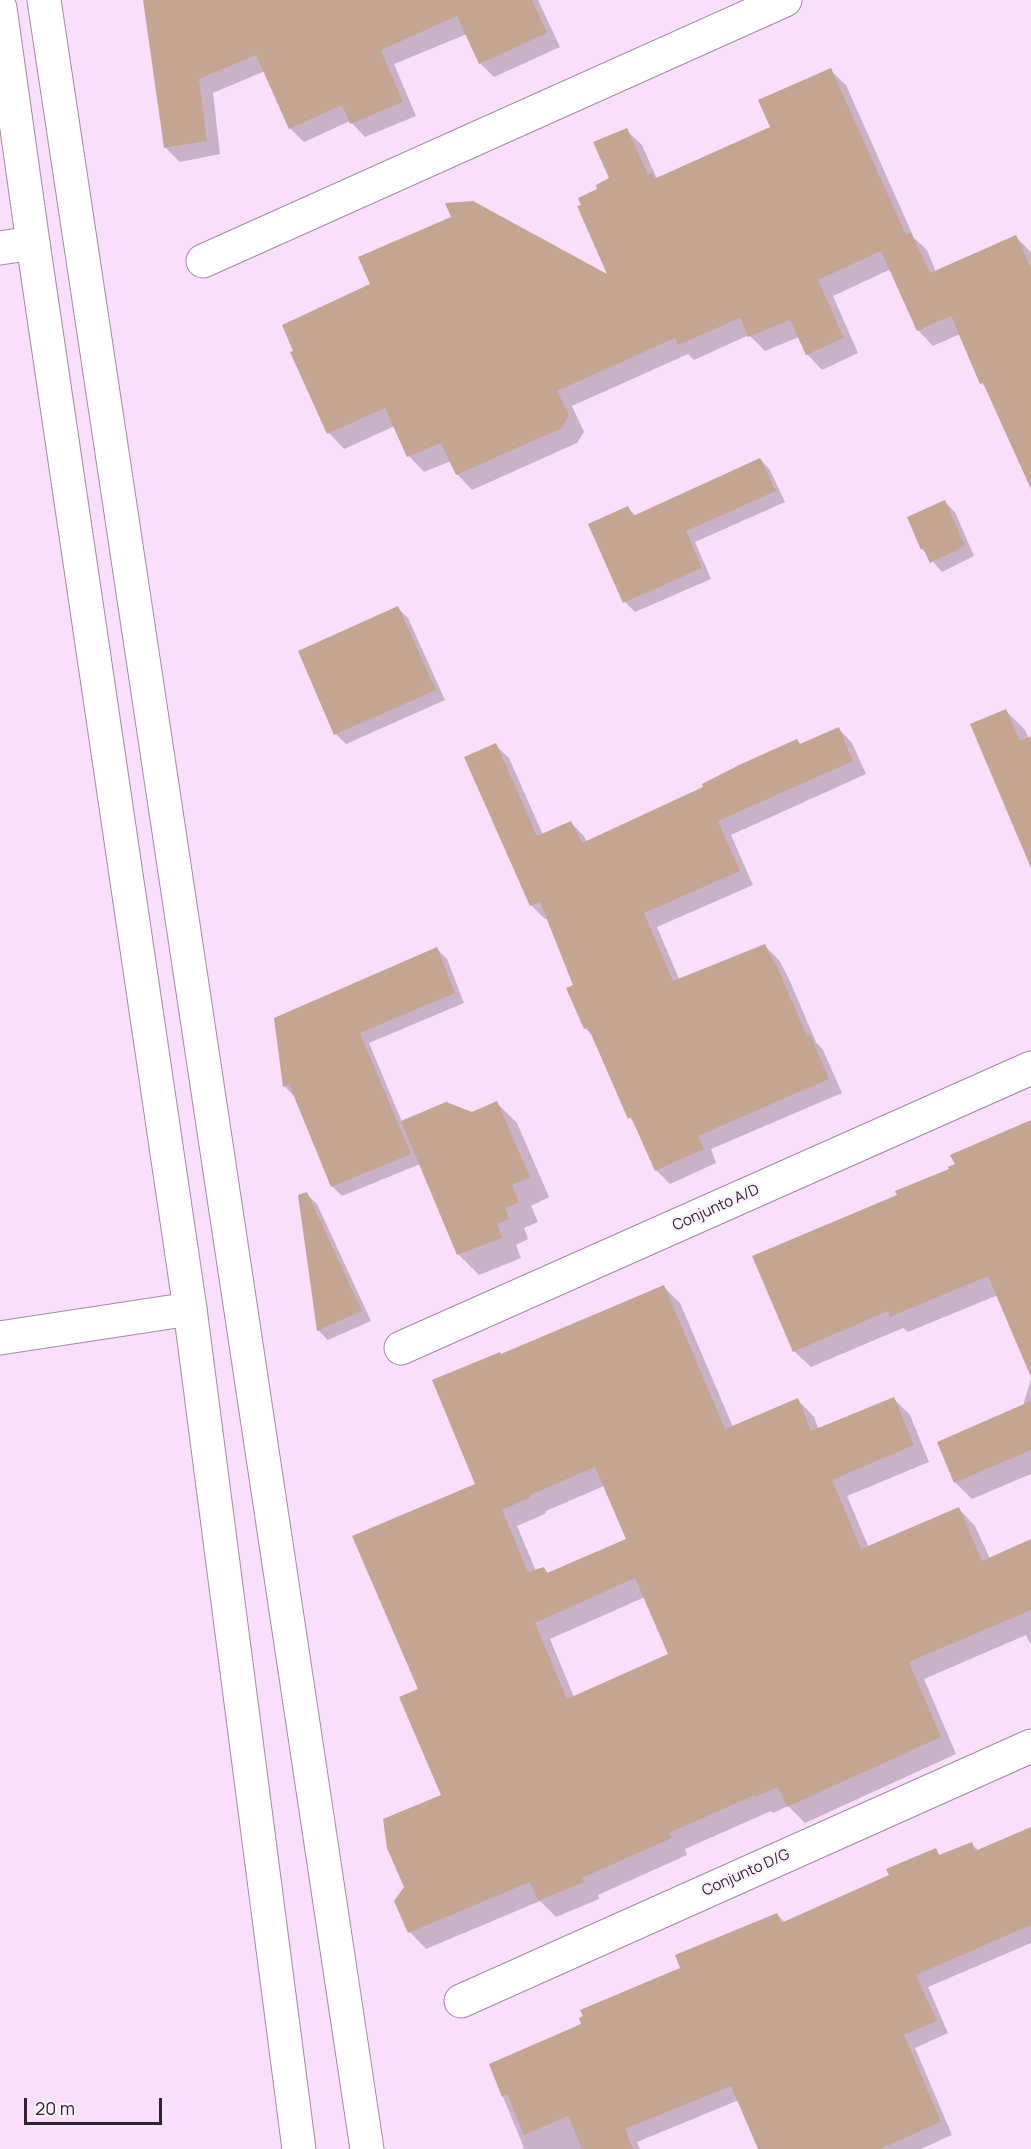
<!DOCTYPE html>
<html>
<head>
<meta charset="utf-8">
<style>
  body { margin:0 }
  #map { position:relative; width:1031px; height:2149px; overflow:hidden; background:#f9dffb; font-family:Manrope,sans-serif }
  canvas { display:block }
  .scale { position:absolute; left:24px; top:2098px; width:138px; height:27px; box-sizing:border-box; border:3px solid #2d242e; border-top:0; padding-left:8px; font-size:18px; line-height:21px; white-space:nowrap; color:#2d242e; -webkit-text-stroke:4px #fdf2fe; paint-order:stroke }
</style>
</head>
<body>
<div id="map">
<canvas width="1031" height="2149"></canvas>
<div class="scale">20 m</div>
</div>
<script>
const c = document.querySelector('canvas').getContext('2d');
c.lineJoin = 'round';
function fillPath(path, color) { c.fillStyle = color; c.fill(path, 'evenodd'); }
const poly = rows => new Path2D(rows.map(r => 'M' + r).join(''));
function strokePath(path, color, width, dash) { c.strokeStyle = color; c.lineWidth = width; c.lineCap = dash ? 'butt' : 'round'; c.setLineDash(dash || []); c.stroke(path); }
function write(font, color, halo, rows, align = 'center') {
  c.font = font + ' Manrope,sans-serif'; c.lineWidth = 4.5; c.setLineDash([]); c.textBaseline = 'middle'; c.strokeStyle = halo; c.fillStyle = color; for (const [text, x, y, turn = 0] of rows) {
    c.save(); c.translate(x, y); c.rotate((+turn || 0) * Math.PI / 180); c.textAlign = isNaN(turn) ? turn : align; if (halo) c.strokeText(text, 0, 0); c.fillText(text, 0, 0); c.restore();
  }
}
fillPath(poly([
  [200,0,538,0,560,47,494,77,480,63,467,34,394,64,416,116,365,137,350,121,304,142,290,128,265,71,213,93,220,154,180,162,166,148,148,24],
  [830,70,846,85,914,238,927,250,936,272,1016,237,1031,252,1031,445,982,383,960,334,933,346,918,330,891,269,833,296,858,353,822,370,807,354,799,337,765,351,749,335,694,360,688,354,572,406,584,432,577,443,472,490,457,474,451,461,424,472,409,456,395,426,344,449,329,433,292,353,610,277,599,190,611,179,626,130,642,145,657,179,772,128],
  [760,459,770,470,785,502,695,542,711,579,635,612,625,602,628,508,636,516],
  [945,502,955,512,974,556,942,572,922,549],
  [398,608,408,618,445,700,346,744,336,734],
  [1005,710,1025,730,1031,743,1031,854],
  [839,729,852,743,866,774,731,835,753,885,657,927,680,981,765,946,779,960,789,979,816,1042,823,1050,842,1093,711,1149,716,1163,670,1184,656,1170,635,1123,630,1118,595,1038,585,1028,575,985,548,917,545,919,531,905,495,745,509,758,543,835,571,823,584,836,587,842],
  [437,949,447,959,464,1003,369,1043,402,1122,472,1113,497,1103,517,1123,549,1197,531,1206,538,1222,524,1228,528,1239,516,1245,521,1258,479,1275,459,1255,420,1164,342,1196,332,1186,294,1096,284,1086],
  [1031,1121,1031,1376,998,1295,908,1332,903,1328,811,1367,794,1351,899,1196,951,1170],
  [307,1194,317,1204,371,1321,328,1340,318,1330],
  [664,1287,680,1303,733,1427,798,1400,814,1417,819,1430,894,1399,910,1415,929,1462,847,1496,869,1548,959,1509,975,1526,990,1559,1031,1541,1031,1645,1026,1635,924,1679,956,1754,805,1823,788,1806,773,1813,771,1811,685,1849,687,1855,598,1895,599,1899,556,1917,540,1901,426,1949,410,1932,396,1901,405,1887,443,1796,419,1690,477,1485,502,1356],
  [604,1486,628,1540,549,1574,543,1568,536,1571,517,1526,545,1514,546,1511],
  [645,1597,670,1655,574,1697,550,1639],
  [1031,1379,1031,1474,972,1499,955,1482,1023,1406],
  [1031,1829,1031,1943,928,1987,948,2033,915,2048,952,2135,921,2149,760,2149,739,2100,637,2142,640,2149,522,2149,524,2148,490,2065,583,2024,777,1914,785,1923,891,1876,935,1850,941,1856,972,1844,979,1851]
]), '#0003');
fillPath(poly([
  [143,0,532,0,547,33,479,64,457,16,381,50,403,102,350,124,342,105,289,129,256,55,199,79,207,141,164,148],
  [831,68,906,235,911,233,930,273,1016,235,1031,268,1031,489,983,383,980,384,951,316,917,331,881,251,818,280,844,338,806,355,790,320,748,337,740,318,678,345,675,338,557,391,569,415,562,428,456,475,441,443,407,457,385,408,327,434,290,352,293,351,282,325,370,284,358,257,451,217,445,203,473,201,607,274,577,206,581,205,578,198,597,189,596,185,609,178,593,142,627,128,648,175,652,173,654,179,770,127,758,100],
  [760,458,776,491,686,531,702,568,623,603,588,524,628,506,633,516],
  [945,500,965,546,930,563,923,548,921,550,907,517],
  [398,606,436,690,334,735,298,651],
  [1006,709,1020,741,1031,736,1031,868,970,724],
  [839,727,853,761,718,821,740,871,644,913,673,981,765,944,775,964,776,964,807,1036,810,1034,829,1079,698,1136,704,1149,655,1171,631,1117,628,1119,588,1027,584,1029,566,988,573,985,540,902,530,906,464,757,496,743,537,836,571,821,582,843,703,787,702,784,739,765,797,739,800,744],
  [437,947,455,993,360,1033,411,1154,331,1187,289,1084,283,1087,274,1018],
  [497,1101,530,1177,512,1185,519,1202,505,1208,509,1219,497,1224,502,1238,457,1255,401,1121,446,1102,472,1112],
  [1031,1120,1031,1377,988,1276,890,1317,888,1311,793,1352,752,1256,897,1195,895,1191,949,1169,948,1167,955,1164,950,1155],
  [307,1192,362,1311,317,1331,298,1195],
  [664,1285,725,1429,798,1398,811,1431,894,1397,914,1445,832,1480,861,1549,959,1507,982,1561,1031,1539,1031,1610,909,1662,941,1737,787,1807,778,1787,755,1797,755,1795,669,1833,672,1838,582,1878,584,1882,538,1901,530,1882,408,1933,394,1901,404,1887,387,1848,383,1819,441,1795,399,1697,418,1689,352,1536,475,1484,432,1380,500,1352,501,1354],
  [595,1467,626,1539,547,1573,544,1567,528,1572,502,1510,529,1498,530,1495],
  [635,1578,668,1654,567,1699,535,1623],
  [1031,1401,1031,1450,954,1483,937,1442],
  [1031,1827,1031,1925,916,1975,937,2021,904,2035,941,2122,880,2149,758,2149,731,2086,625,2129,633,2149,582,2149,568,2116,524,2135,507,2094,502,2097,489,2064,581,2024,579,2018,583,2016,580,2010,680,1968,675,1955,777,1913,781,1923,889,1875,886,1869,936,1848,939,1855,972,1842,975,1851]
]), '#c4a591');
const minor = poly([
  [0,248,33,243],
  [203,261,785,0],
  [0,1338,190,1309],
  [401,1348,1031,1068],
  [461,2001,1031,1746]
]);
const tertiary = poly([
  [44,0,367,2149],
  [0,8,33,243,190,1309,299,2149]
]);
strokePath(minor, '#a18aa3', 35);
strokePath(tertiary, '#a18aa3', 35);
strokePath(minor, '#fff', 33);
strokePath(tertiary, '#fff', 33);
write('15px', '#2d242e', '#fdf2fe', [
  ["Conjunto A/D",716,1208,-24],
  ["Conjunto D/G",746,1873,-24]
]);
</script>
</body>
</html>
